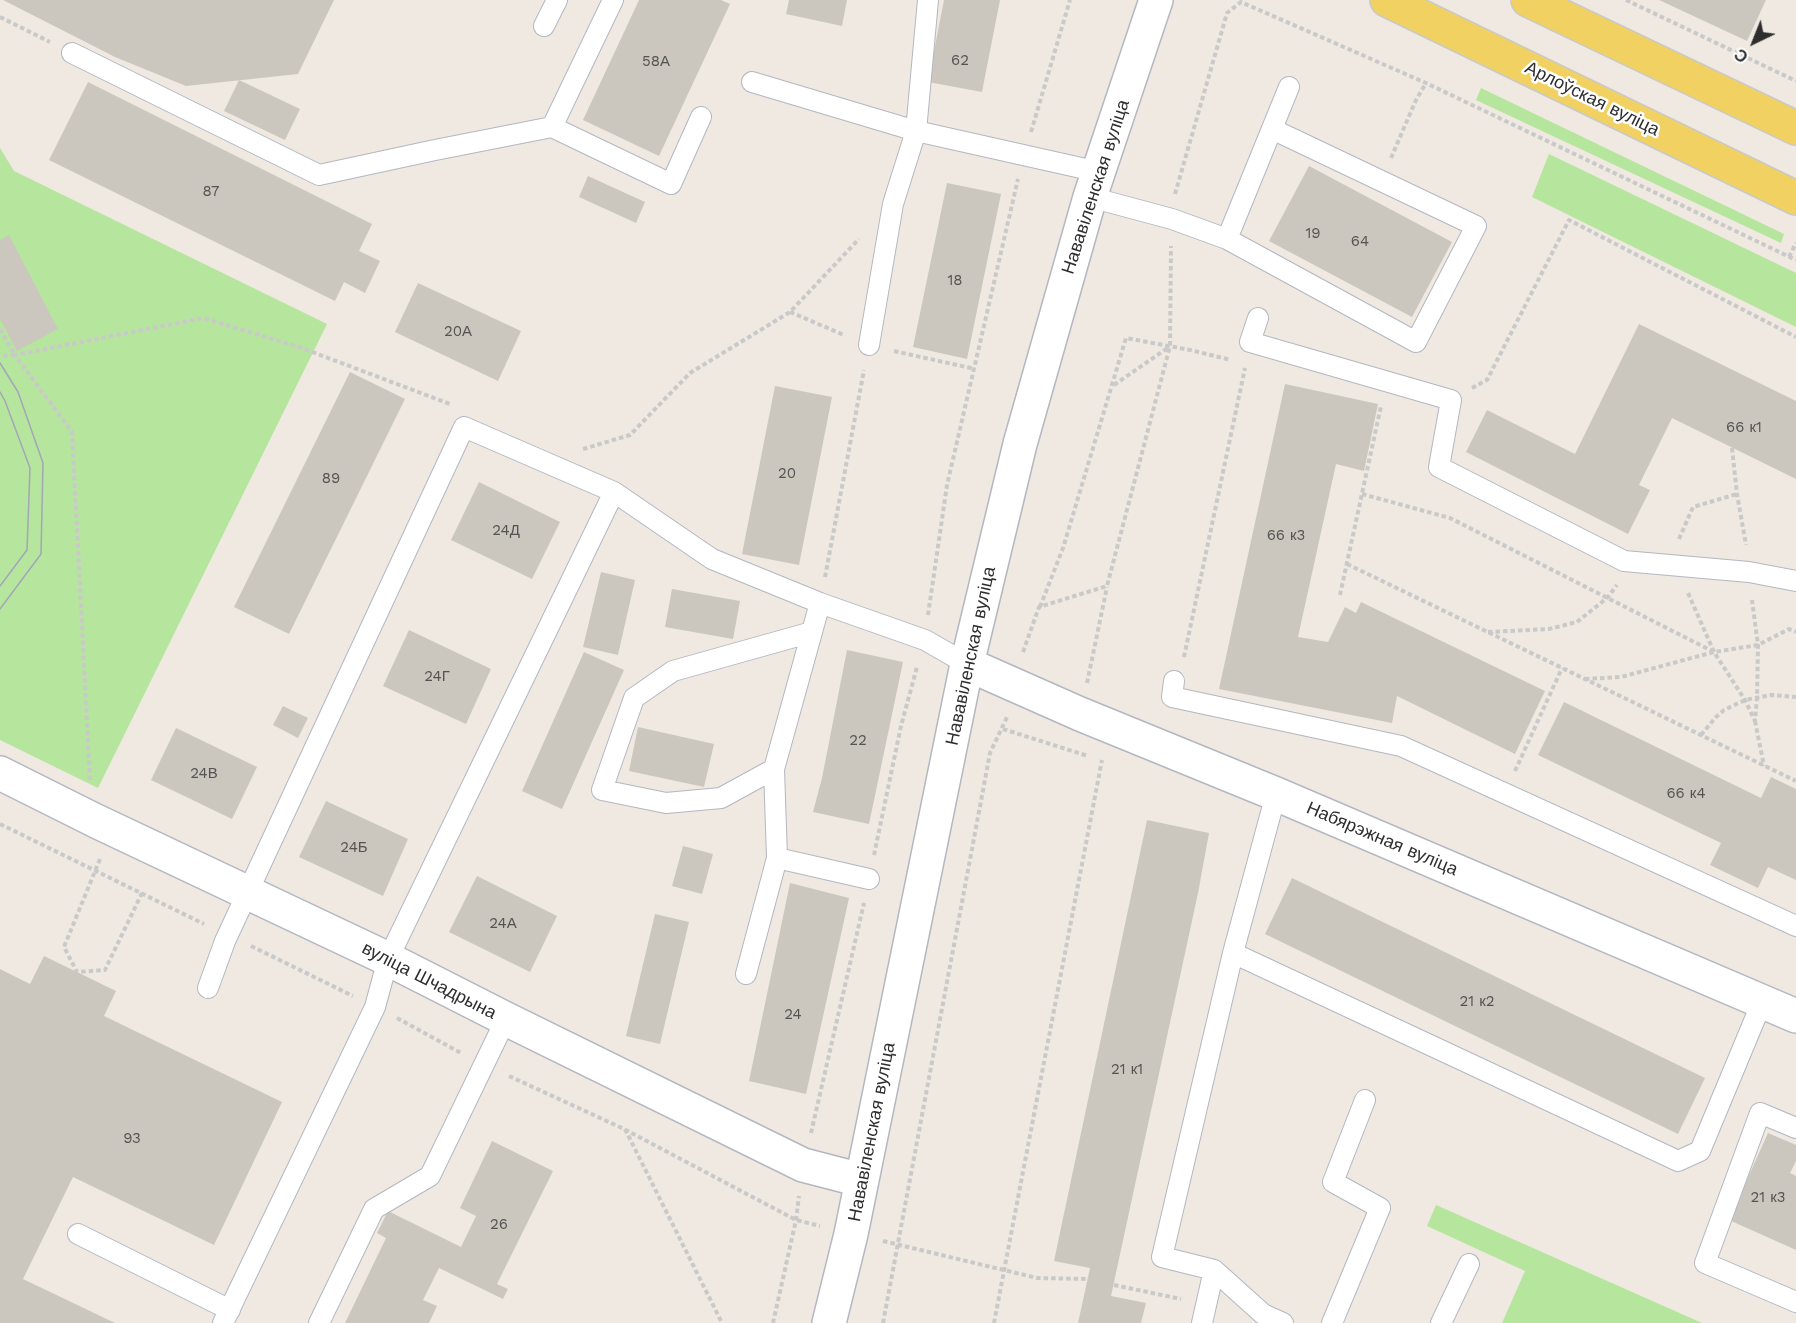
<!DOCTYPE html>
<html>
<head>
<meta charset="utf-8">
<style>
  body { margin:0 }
  #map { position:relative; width:1796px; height:1323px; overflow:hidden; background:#efe9e1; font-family:"Work Sans",sans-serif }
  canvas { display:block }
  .north { position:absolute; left:1724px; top:12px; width:60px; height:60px; -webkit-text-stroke:4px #fff; paint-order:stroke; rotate:223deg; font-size:16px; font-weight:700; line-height:24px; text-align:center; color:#2e2e2e }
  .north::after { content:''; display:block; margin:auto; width:21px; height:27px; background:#2e2e2e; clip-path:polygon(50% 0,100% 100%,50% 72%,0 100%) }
</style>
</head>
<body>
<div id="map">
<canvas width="1796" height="1323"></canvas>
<div class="north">С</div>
</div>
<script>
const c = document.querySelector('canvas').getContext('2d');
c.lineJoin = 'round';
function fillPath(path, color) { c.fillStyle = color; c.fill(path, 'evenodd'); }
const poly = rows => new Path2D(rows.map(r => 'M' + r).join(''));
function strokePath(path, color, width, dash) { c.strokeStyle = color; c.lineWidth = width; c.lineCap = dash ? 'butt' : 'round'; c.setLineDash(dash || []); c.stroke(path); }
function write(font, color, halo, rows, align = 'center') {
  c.font = font + ' "Work Sans",sans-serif'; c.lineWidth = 5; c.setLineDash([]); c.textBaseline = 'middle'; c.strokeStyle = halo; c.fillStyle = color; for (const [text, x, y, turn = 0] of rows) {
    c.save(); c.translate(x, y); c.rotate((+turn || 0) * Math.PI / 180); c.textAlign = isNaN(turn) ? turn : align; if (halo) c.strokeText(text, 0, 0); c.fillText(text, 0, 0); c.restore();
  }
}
fillPath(poly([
  [1481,88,1784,234,1781,243,1476,100],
  [0,148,14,171,327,324,98,788,0,740],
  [1549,154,1796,273,1796,327,1532,197],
  [1436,1205,1702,1323,1502,1323,1525,1271,1427,1226]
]), '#b6e59e');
fillPath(poly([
  [3,0,334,0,298,74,186,86,115,57],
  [639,0,721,0,730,4,659,156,583,120],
  [789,0,847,0,842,26,786,14],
  [944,0,1000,0,982,92,928,82],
  [1659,0,1766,0,1747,41],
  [239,80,300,109,285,140,224,111],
  [88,82,372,224,359,251,380,261,365,293,344,282,335,301,49,160],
  [1309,166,1452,242,1412,317,1269,241],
  [588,176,645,202,636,223,579,197],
  [947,183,1001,194,967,359,913,347],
  [9,235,58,329,17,351,0,319,0,240],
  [418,283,521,331,498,381,395,332],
  [1639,324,1796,401,1796,479,1672,418,1639,485,1650,490,1628,534,1466,452,1487,410,1575,454],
  [350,372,405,399,289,634,234,607],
  [1285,384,1378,404,1364,471,1336,464,1298,637,1328,642,1345,607,1356,613,1361,602,1545,691,1515,754,1397,696,1392,723,1219,689],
  [775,386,832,397,799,565,742,554],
  [479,482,560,522,532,579,451,540],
  [601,572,635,580,618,655,583,647],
  [672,589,740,601,733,639,665,627],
  [409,630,491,669,466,724,383,686],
  [847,650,903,662,869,824,813,812,822,778],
  [584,652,624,670,562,809,522,791],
  [1564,702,1761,798,1771,777,1796,789,1796,880,1768,867,1758,888,1710,865,1721,843,1538,755],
  [283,706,308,718,298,738,273,725],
  [638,727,714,744,704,787,629,771],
  [176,728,257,767,232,819,151,780],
  [326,801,408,839,383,896,299,857],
  [1147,820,1209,833,1198,893,1111,1296,1146,1303,1141,1323,1078,1323,1090,1268,1054,1261],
  [683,846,713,854,702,894,672,886],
  [477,876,557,916,530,972,449,932],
  [1292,878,1705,1078,1678,1134,1265,934],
  [790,883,849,898,806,1094,749,1081],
  [655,914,689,922,660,1044,626,1036],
  [44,956,116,991,104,1016,282,1102,214,1245,73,1177,23,1279,115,1323,0,1323,0,969,30,984],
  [1768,1133,1796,1145,1796,1161,1790,1173,1796,1176,1796,1250,1729,1220],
  [492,1141,553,1171,497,1284,508,1289,503,1299,439,1268,423,1300,437,1306,429,1323,345,1323,386,1238,377,1233,388,1211,461,1247,476,1216,460,1208]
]), '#cbc7bf');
const lane = poly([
  [544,26,557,0],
  [72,53,319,175,435,150,552,127,671,184,701,117],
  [752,82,916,131,1099,172],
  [552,127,613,0],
  [1090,197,1172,219,1227,239,1416,342,1476,226,1272,129],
  [1227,239,1289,87],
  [1258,318,1250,342,1451,400,1439,467,1624,561,1749,572,1796,581],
  [869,345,893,204,916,131,928,0],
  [614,492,712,559,820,603,925,640,967,664],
  [1174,681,1172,697,1401,746,1796,926],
  [774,769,721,798,666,803,602,790,634,698,673,671,812,632],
  [1276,794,1233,953,1678,1161,1700,1151,1762,1002],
  [777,858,869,879],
  [746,974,777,858,774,769,820,603],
  [208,988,225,941,464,427,614,492,388,959,375,1007,223,1323],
  [1796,1128,1760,1113,1705,1263,1796,1302],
  [78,1234,230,1310],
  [1214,1270,1263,1314,1283,1323],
  [319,1323,374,1209,430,1176,506,1019],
  [1202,1323,1214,1270,1162,1257,1233,953],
  [1332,1323,1380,1208,1333,1182,1365,1100],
  [1441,1323,1469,1264]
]);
const street = poly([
  [967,664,1080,714,1276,794,1796,1016],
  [0,773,96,821,388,959,506,1019,803,1165,861,1180]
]);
const secondary = poly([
  [829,1323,851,1234,967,664,1020,444,1090,197,1156,0]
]);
const primary = poly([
  [1387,0,1796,198],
  [1528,0,1796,128]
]);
strokePath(lane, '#b4b7c1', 22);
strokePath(street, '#b4b7c1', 36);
strokePath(secondary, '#b4b7c1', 36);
strokePath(primary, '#c9c9c9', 36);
strokePath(poly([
  [1626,0,1796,81],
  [0,17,50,42],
  [1031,132,1070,0],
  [1391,158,1416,100,1426,83],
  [1175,194,1227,13,1241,2,1426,83,1796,260],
  [1789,257,1796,243],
  [790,312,844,335],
  [0,329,15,355,0,356],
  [894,351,975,369],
  [1114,385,1169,347],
  [1472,388,1487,380,1569,220,1796,337],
  [1732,448,1737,494,1746,545],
  [583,449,630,435,690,373,790,312,859,239],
  [1362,494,1450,518,1714,652,1745,700,1755,721,1757,697,1758,645,1752,600],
  [1679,539,1693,507,1737,494],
  [1347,564,1796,781],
  [825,577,864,370],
  [1688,593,1714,652],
  [1340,595,1381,406],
  [1040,607,1063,548,1126,338,1190,350,1231,360],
  [928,615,947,485,1018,179],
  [1488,632,1549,629,1577,622,1607,598,1617,585],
  [1023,652,1039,607,1107,586,1170,346,1171,246],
  [1184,657,1245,368],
  [1585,679,1621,677,1714,652,1758,645,1789,629,1796,632],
  [1087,683,1107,587],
  [1755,721,1764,766],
  [1003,729,1088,756],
  [1701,735,1716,717,1724,710,1745,700,1771,695,1796,697],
  [1515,771,1562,668],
  [90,780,72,432,15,355,203,318,299,347,450,404],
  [0,824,204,924],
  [874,855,901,726,917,667],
  [100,859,64,947,77,972,105,970,142,893],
  [251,946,353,996],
  [397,1018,461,1053],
  [509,1076,624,1129,796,1220,820,1226],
  [625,1129,722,1323],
  [811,1133,864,903],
  [883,1241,1037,1278,1088,1279],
  [1114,1285,1181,1299],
  [773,1323,796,1220,799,1196],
  [883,1323,990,753,1007,717],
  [994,1323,1102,760]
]), '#c9c9c9', 4, [4.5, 3]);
strokePath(lane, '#fff', 20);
strokePath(street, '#fff', 33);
strokePath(secondary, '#fff', 33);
strokePath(primary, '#f2d163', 33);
strokePath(poly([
  [0,363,18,392,43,463,41,554,0,609],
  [0,392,5,401,30,468,27,550,0,586]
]), '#a3a6b8', 1.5);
write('15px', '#555452', null, [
  ["62",960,61],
  ["58А",656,62],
  ["87",211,192],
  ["19",1313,234],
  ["64",1360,242],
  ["18",955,281],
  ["20А",458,332],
  ["66 к1",1744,428],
  ["20",787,474],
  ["89",331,479],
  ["24Д",506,531],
  ["66 к3",1286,536],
  ["24Г",437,677],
  ["22",858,741],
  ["24В",204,774],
  ["66 к4",1686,794],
  ["24Б",354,848],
  ["24А",503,924],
  ["21 к2",1477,1002],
  ["24",793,1015],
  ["21 к1",1127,1070],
  ["93",132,1139],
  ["21 к3",1768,1198],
  ["26",499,1225]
]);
write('18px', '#2e2e2e', '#fff', [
  ["Арлоўская вуліца",1592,99,26],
  ["Нававіленская вуліца",1096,187,-72],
  ["Нававіленская вуліца",971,656,-78],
  ["Набярэжная вуліца",1382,839,23],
  ["вуліца Шчадрына",429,981,27],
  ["Нававіленская вуліца",872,1132,-79]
]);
</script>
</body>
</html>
